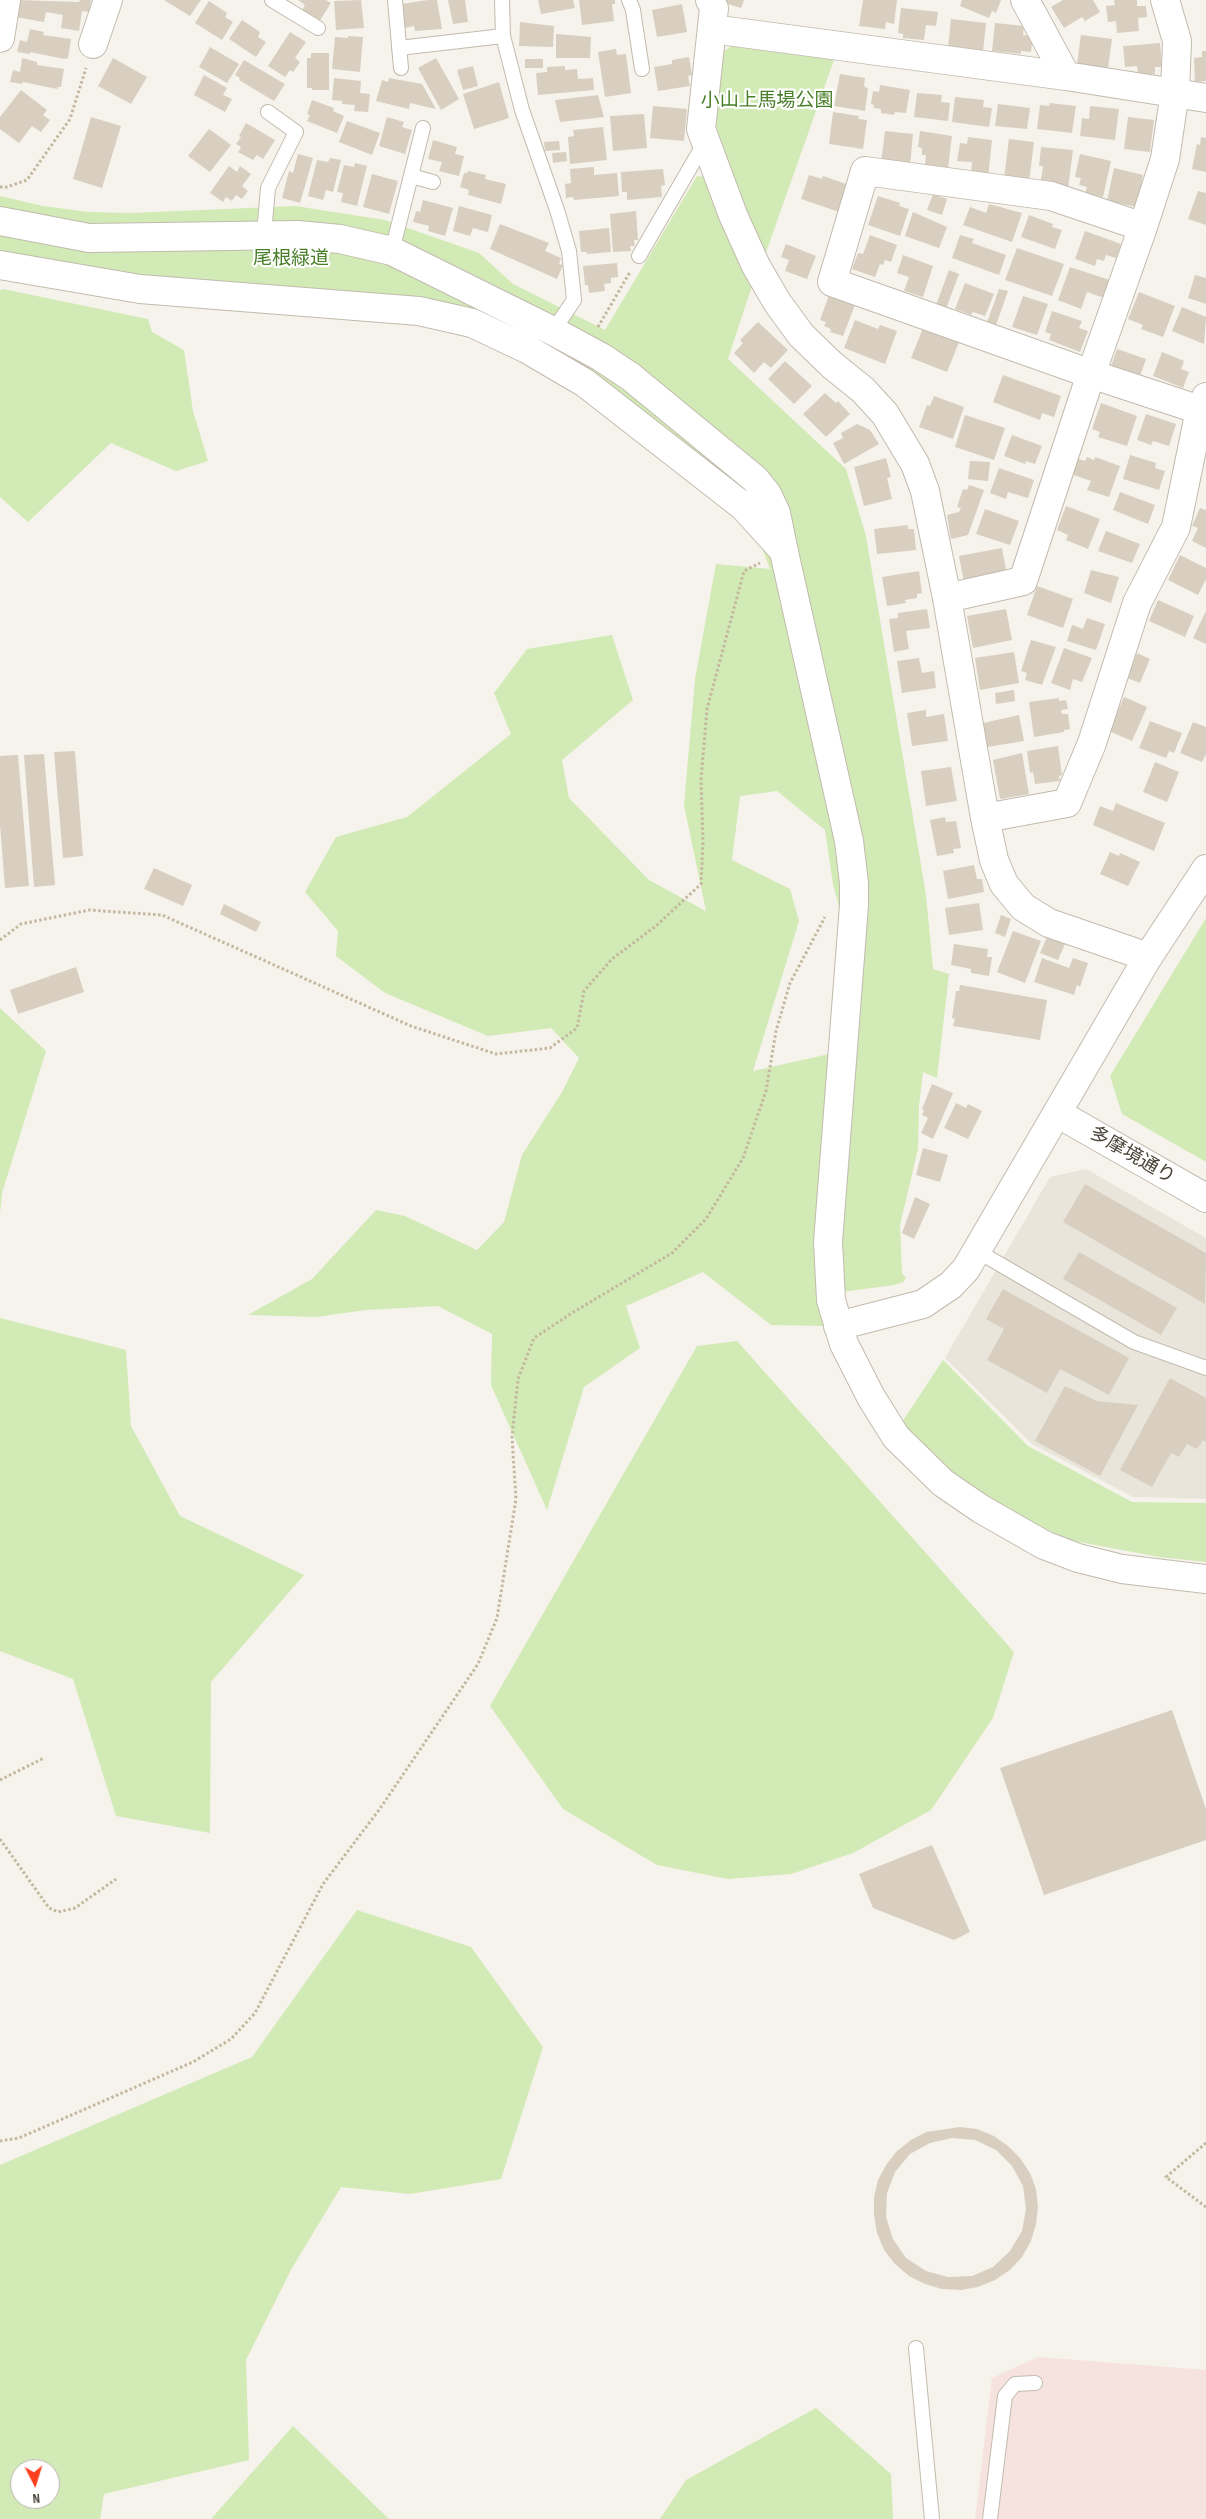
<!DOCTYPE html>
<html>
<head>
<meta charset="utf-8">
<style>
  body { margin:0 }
  #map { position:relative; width:1206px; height:2519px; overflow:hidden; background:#f6f3ec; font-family:"Sofia Sans Condensed",sans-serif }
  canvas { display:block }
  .north { position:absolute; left:10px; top:2459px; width:50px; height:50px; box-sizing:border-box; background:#fff; border:1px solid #b7b4b0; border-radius:50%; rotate:175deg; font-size:14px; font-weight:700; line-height:20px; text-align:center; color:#4b4439 }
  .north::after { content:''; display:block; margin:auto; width:18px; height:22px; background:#fc3f1d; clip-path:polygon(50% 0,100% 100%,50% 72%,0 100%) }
</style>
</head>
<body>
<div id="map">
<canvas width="1206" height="2519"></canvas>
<div class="north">N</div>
</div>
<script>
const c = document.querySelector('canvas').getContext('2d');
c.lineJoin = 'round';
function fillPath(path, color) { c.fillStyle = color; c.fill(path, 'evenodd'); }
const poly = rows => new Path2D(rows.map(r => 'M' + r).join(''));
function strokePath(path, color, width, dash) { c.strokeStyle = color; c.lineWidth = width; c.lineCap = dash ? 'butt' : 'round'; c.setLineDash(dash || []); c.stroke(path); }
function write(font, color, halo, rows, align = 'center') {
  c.font = font + ' "Sofia Sans Condensed","Noto Sans JP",sans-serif'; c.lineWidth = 4.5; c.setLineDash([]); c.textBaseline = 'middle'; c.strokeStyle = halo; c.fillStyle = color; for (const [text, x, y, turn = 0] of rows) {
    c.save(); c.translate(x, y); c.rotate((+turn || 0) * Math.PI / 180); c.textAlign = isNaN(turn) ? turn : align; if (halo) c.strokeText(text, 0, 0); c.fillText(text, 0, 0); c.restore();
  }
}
fillPath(poly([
  [1086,1169,1206,1238,1206,1499,1133,1497,1032,1444,945,1358,1050,1177]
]), '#eae5da');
fillPath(poly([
  [1038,2357,1206,2370,1206,2519,975,2519,992,2378]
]), '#f6e3e0');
fillPath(poly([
  [731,46,834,60,764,258,725,159,715,122,721,54],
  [697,176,706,177,752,286,728,359,846,469,866,536,926,895,933,969,949,974,937,1078,923,1072,919,1106,918,1149,900,1225,902,1273,906,1278,903,1282,894,1285,842,1292,840,1273,844,927,833,884,825,830,777,791,740,796,732,860,790,889,799,921,753,1071,829,1054,815,1239,815,1274,819,1308,824,1326,771,1325,703,1272,626,1306,640,1348,584,1387,547,1510,491,1385,492,1334,438,1306,366,1310,316,1317,248,1315,312,1279,376,1210,405,1216,477,1250,504,1222,522,1155,562,1092,579,1058,551,1028,488,1036,385,993,336,956,338,931,305,892,336,837,407,817,511,734,494,693,527,649,612,635,633,700,562,760,569,798,649,880,706,911,684,805,695,679,716,564,770,569,762,548,739,517,616,416,470,331,0,276,0,196,43,206,88,212,132,213,295,206,385,220,479,253,513,284,605,330],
  [3,289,148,319,152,332,184,350,193,411,208,461,176,471,111,443,28,522,0,497,0,290],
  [1206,918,1206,1162,1122,1114,1110,1076],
  [0,1008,46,1051,2,1193,0,1214],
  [0,1318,126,1350,131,1426,180,1516,304,1575,211,1682,210,1833,116,1816,73,1679,0,1651],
  [737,1341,1014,1652,993,1718,931,1810,853,1853,791,1874,728,1879,657,1865,563,1809,490,1706,697,1346],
  [943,1360,1028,1446,1132,1502,1206,1503,1206,1562,1159,1557,1069,1540,988,1500,955,1474,928,1451,902,1422],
  [357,1910,471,1947,543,2047,501,2179,410,2194,341,2187,292,2268,246,2360,249,2460,104,2494,100,2519,0,2519,0,2165,252,2057],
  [20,2469,50,2469,50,2499,20,2499],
  [816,2408,891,2474,893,2519,660,2519,686,2480],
  [293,2426,389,2519,211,2519]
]), '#d2eab5');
fillPath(poly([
  [17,0,79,2,80,0,91,0,89,12,82,11,79,31,61,28,63,15,46,12,44,22,15,17],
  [164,0,201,0,190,16],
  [298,0,326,0,331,3,319,22,302,10,305,5],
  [361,0,364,28,336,30,334,1],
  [428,0,437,0,442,29,415,31,414,26,405,28,402,4],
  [448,0,465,0,468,22,453,24],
  [538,0,573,0,575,8,541,14],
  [579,0,615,0,615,4,612,4,614,21,582,25],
  [726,0,744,0,741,8,728,4],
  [863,0,897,0,894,24,886,22,885,29,859,26],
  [962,0,1001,0,996,13,992,11,989,18,960,6],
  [1063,0,1093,0,1100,12,1085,21,1082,17,1064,28,1051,7],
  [1114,0,1137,0,1137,6,1146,6,1147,17,1138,18,1139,31,1117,33,1116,21,1108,22,1106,6,1115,5],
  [209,1,227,13,225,17,233,22,222,40,195,23],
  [682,4,687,32,657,37,652,10],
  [901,8,938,12,936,26,926,25,924,40,903,38,903,34,898,33],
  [951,19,986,23,983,52,948,48],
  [242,20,260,32,258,37,266,42,256,57,229,39],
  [520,22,554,26,553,47,519,46],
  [995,23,1024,26,1023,35,1033,36,1031,52,1021,51,1021,54,992,51],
  [30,29,44,32,43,35,71,39,68,58,64,59,30,52,30,54,17,52,20,40,27,42],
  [290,32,306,42,295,58,300,62,293,72,290,70,285,77,268,66],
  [556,34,591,37,590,58,556,58],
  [1081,35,1112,39,1108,68,1077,64],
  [348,36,363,37,360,72,332,69,335,37,348,38],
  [1160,43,1162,67,1155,67,1155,74,1138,75,1137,66,1125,67,1123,46],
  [210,47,239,64,227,83,199,67],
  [616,49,617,55,626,54,631,93,605,97,598,52],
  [1202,51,1206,51,1206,81,1195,82,1194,58,1202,57],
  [311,53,329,53,329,90,312,90,312,88,307,88,307,58,311,58],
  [689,57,692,75,688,76,690,86,658,91,654,67,672,64,672,60],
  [22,58,37,62,37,65,64,69,61,87,58,87,57,89,23,82,22,84,10,82,13,70,20,72],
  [113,58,147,77,131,104,98,86],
  [436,58,459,99,441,110,418,68],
  [525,59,543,59,543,68,525,68],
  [244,60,285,84,274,101,239,80,240,78,235,75],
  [473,66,478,86,463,90,457,70],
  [565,66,565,70,577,69,578,79,593,78,594,90,538,95,536,73,547,72,547,67],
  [840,74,865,78,864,86,868,89,865,111,834,106],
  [204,75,227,88,223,95,232,99,225,112,194,95],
  [334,78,361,81,360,93,370,94,368,112,354,111,355,105,342,104,342,101,332,100],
  [389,78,422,84,436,109,410,103,409,109,376,101,382,80,388,82],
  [499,82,509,118,474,129,463,94],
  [880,85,910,90,906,113,895,112,894,115,881,113,881,109,873,108,874,105,871,104,873,91,879,92],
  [21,90,47,110,43,115,50,120,41,132,32,126,19,143,0,129,0,117],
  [917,93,942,95,941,102,950,103,948,121,914,117],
  [598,95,604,117,560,122,555,100],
  [955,97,984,100,983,107,992,108,989,127,952,122],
  [312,100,334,108,333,111,344,116,337,133,307,121,310,115,307,114],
  [1050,103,1076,106,1072,133,1037,129,1040,105,1049,106],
  [998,104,1030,108,1027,129,995,126],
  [653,106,687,109,684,141,650,138],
  [1090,106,1119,109,1115,140,1080,136,1082,118,1089,119],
  [833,112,859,116,858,119,867,120,863,149,829,144],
  [644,114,647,148,613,151,610,116],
  [91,117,121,126,102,188,73,179],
  [387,117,404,122,402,127,412,130,405,154,379,146],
  [1128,117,1154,120,1150,152,1124,149],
  [347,121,380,133,372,155,339,142],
  [246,123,275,140,263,159,257,155,253,160,238,152,241,147,236,144,241,137,239,136],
  [603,127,607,160,570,164,568,137,574,136,573,130],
  [209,129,231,145,210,172,188,156],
  [885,131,913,134,910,166,881,163],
  [920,131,952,136,948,168,925,165,926,155,922,155,922,148,918,147],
  [968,137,992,140,988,177,971,174,972,162,957,161,960,143,967,144],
  [1201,137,1206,138,1206,172,1192,169,1197,144,1200,145],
  [1009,139,1034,142,1029,182,1004,178],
  [433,140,457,147,455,154,464,156,459,176,439,171,442,162,428,159],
  [559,141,560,150,545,151,544,142],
  [1041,147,1073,150,1068,189,1050,186,1051,181,1041,180,1043,166,1039,166],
  [566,152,567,161,553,163,552,153],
  [298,154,313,158,300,203,282,198,289,171,293,173],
  [1080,154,1111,161,1103,197,1085,193,1087,187,1079,185,1081,178,1075,177],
  [330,158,341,160,333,192,326,190,323,200,308,196,317,160,328,162],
  [355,163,367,166,357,206,341,202,343,193,337,192,344,165,354,167],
  [229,166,237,172,240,166,251,174,242,186,248,191,242,199,236,195,232,201,226,197,223,202,210,193],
  [594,167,594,175,617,173,619,196,574,200,573,197,566,198,565,184,571,183,570,169],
  [1114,168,1143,175,1137,207,1107,201],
  [663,169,665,185,661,186,662,197,627,200,627,192,622,192,621,172],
  [468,171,486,175,485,179,506,184,501,204,468,195,469,190,460,187,464,173,467,173],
  [372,174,398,181,389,214,363,207],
  [809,175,822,179,823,176,849,185,839,212,801,199],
  [1198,191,1206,193,1206,225,1188,219],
  [933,194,947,199,942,215,927,210],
  [878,196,900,203,899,206,909,209,900,236,868,225],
  [423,200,453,208,445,236,428,231,429,226,413,222,416,211,420,212],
  [989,204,1022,213,1012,242,963,225,970,207,986,213],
  [459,206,492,215,488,232,473,228,470,236,453,231],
  [636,211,638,240,634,240,635,246,630,246,631,251,613,252,610,214],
  [913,212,947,227,939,248,905,236],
  [1029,215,1053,224,1052,227,1062,230,1055,249,1021,237],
  [500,224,549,243,545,251,561,258,559,264,563,265,557,279,490,249],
  [609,228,611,252,587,254,587,252,581,252,579,231],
  [1085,231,1121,244,1116,258,1106,255,1104,261,1097,259,1095,266,1075,259],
  [870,235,897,245,891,262,885,260,883,265,880,264,875,277,852,269,858,253,863,254],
  [960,235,974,239,972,243,1006,255,999,275,952,258],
  [786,244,816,256,807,279,785,271,789,260,781,257],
  [1017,248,1064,264,1052,296,1005,280],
  [903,255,933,266,923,297,904,291,909,277,897,273],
  [617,263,618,277,611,278,611,283,604,284,605,291,589,293,588,285,585,285,583,266],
  [1070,267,1110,280,1104,298,1087,292,1081,309,1058,300],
  [949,270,959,274,946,309,936,305],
  [1195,275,1206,278,1206,304,1188,298],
  [965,283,994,294,985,316,973,312,971,315,955,309],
  [999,289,1008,291,995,328,986,325],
  [1139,292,1175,306,1163,337,1141,329,1143,325,1128,319],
  [829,295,855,305,843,336,830,332,831,329,824,326,826,322,820,320],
  [1023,296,1048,304,1037,335,1012,327],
  [1182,307,1206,317,1204,344,1172,331],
  [1052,311,1082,321,1079,328,1088,331,1080,352,1049,340,1051,334,1045,332],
  [855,320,878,329,880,325,897,331,885,364,844,348],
  [758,322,788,350,771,368,764,362,754,373,734,353,743,343,740,340],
  [923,328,959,342,947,372,911,358],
  [1117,349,1146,359,1139,379,1110,369],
  [1162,352,1184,361,1181,369,1189,372,1183,388,1153,376],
  [785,361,812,386,794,404,768,379],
  [1003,375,1061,396,1054,417,1042,413,1040,420,993,402],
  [825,393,836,403,838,401,850,414,826,437,803,414],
  [934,396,964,407,953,439,919,427,927,405,930,406],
  [1101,403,1137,416,1127,446,1098,437,1100,432,1092,429],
  [1146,414,1176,424,1169,446,1153,441,1151,445,1137,440],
  [965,415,1005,428,994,460,955,447],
  [857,424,870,430,879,444,844,464,833,443,843,438,841,433],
  [1012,435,1042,446,1035,464,1026,461,1025,464,1004,456],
  [1130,455,1156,463,1155,468,1165,471,1159,490,1123,479],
  [1087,457,1094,460,1095,457,1120,466,1109,497,1087,490,1091,481,1071,474,1076,458,1085,461],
  [886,458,891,477,887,478,892,499,864,506,854,467],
  [970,461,990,462,988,481,968,479],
  [999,468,1034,480,1028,498,1008,492,1006,499,990,493],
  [969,485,984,490,968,535,951,539,947,515,959,512,961,508,957,507,963,489,967,490],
  [1120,492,1155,505,1148,524,1113,510],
  [1066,506,1100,519,1088,549,1066,540,1068,535,1057,530],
  [1200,508,1206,510,1206,548,1192,541,1198,528,1192,526],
  [985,509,1019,521,1010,545,976,534],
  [908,525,908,529,914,529,916,550,877,554,874,529],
  [1106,531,1140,544,1132,563,1098,551],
  [1002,548,1006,570,997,572,998,575,964,582,959,556],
  [1180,555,1206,568,1206,579,1198,595,1168,580],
  [1091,570,1119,577,1111,603,1084,593],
  [919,571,922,593,917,594,917,598,905,600,906,603,887,606,882,577],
  [1037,586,1073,599,1063,628,1027,615],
  [1158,600,1194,616,1185,637,1149,621],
  [927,609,930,628,906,631,909,649,894,652,889,619,898,618,898,613],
  [1006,609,1012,640,973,648,967,616],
  [1206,611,1206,644,1193,638],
  [1087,618,1105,624,1096,650,1067,641,1072,625,1083,629],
  [1031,640,1056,647,1042,685,1025,680,1027,673,1021,671],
  [1064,648,1092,658,1082,682,1073,679,1070,690,1051,683],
  [1014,652,1019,683,980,690,975,658],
  [1137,653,1150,659,1140,683,1127,678],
  [919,658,922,673,934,671,936,688,902,693,897,661],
  [1014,690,1015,701,996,704,995,693],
  [1124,697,1147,707,1132,741,1109,731],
  [1059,698,1059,701,1066,700,1068,709,1061,710,1062,714,1068,714,1070,729,1064,730,1064,732,1034,737,1029,702],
  [926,710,926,717,944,714,948,741,912,746,907,713],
  [1019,715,1024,741,987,747,983,723],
  [1150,721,1182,733,1174,753,1169,751,1166,758,1139,748],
  [1193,722,1206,727,1206,754,1202,762,1180,753],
  [1058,746,1062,775,1059,776,1060,781,1035,784,1033,772,1030,773,1027,751],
  [75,751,83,856,63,858,54,752],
  [1022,753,1029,794,1000,799,993,760],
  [44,754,55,885,34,887,24,755],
  [18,755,29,886,5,888,0,825,0,756],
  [1155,762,1179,772,1167,802,1143,792],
  [951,767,957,801,926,806,921,771],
  [1116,803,1165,823,1154,851,1093,825,1100,806,1113,811],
  [945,817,946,822,956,821,961,848,953,849,954,853,937,856,930,820],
  [1110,852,1119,856,1120,853,1140,862,1128,886,1100,874],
  [974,865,977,879,982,879,984,892,948,899,943,871],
  [154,868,192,885,183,906,144,889],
  [979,903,983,930,949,935,945,908],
  [224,904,261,922,256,932,220,914],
  [1001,915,1011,919,1005,937,995,933],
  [1013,931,1041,941,1025,983,997,972],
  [1047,937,1065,944,1058,960,1040,953],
  [954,944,988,949,987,957,992,957,989,976,971,973,971,969,951,965],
  [1042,958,1069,968,1073,958,1088,963,1080,987,1077,985,1074,995,1034,982],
  [76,967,84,992,18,1014,10,990],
  [960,985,1047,1000,1040,1040,953,1026,955,1019,952,1018,956,991,959,991],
  [932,1084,953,1093,933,1139,921,1133,928,1118,922,1115,924,1110,922,1109],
  [956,1103,966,1108,968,1104,982,1111,968,1139,944,1128],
  [923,1148,948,1155,940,1182,916,1175],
  [1085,1184,1206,1253,1205,1304,1063,1222],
  [915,1197,930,1204,914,1239,902,1233],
  [1079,1252,1177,1308,1161,1335,1063,1279],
  [1003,1289,1129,1358,1109,1395,1060,1369,1047,1393,987,1360,1004,1329,986,1319],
  [1170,1378,1206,1398,1206,1442,1203,1440,1197,1449,1187,1444,1179,1457,1171,1453,1152,1487,1120,1470],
  [1065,1386,1097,1401,1138,1405,1100,1476,1035,1441],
  [1172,1710,1206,1809,1206,1840,1044,1895,1000,1768],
  [932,1845,970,1932,954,1940,873,1908,859,1874],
  [960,2127,977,2129,994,2136,1008,2146,1020,2158,1030,2173,1036,2189,1038,2206,1036,2224,1031,2241,1022,2257,1010,2270,995,2280,978,2287,961,2290,942,2289,925,2284,909,2276,895,2264,884,2250,877,2233,874,2215,874,2197,878,2180,886,2165,897,2151,911,2140,926,2132],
  [952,2138,975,2140,996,2150,1012,2166,1023,2186,1026,2209,1022,2231,1010,2251,993,2267,972,2276,948,2277,926,2271,906,2258,893,2239,886,2217,887,2193,895,2172,910,2154,930,2143]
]), '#d8cfc1');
const service = poly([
  [272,0,318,28],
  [395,0,401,68],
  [502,0,503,36,522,110,557,210,569,251,574,300,553,331],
  [629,0,633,10,642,69],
  [399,48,503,36],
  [411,176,433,182],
  [264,234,268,188,296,132,268,112],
  [392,251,423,128],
  [639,256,705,142],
  [977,1251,1134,1342,1206,1368],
  [916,2348,932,2519],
  [990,2519,1005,2396,1015,2384,1035,2383]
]);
const minor = poly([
  [710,0,714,8,701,129,733,215,756,266,777,302,801,335,832,365,863,390,885,414,915,464,925,491,947,598,985,818,994,860,1004,884,1023,907,1049,923,1148,957],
  [712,29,1066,76,1025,0],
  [0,38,6,0],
  [93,44,108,0],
  [1066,76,1206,98],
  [0,221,89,238,298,235,340,239,392,251,553,331,601,357,631,377,755,479,767,494,776,513,784,552],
  [1143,227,1165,159,1175,92,1177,41,1165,0],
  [0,265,140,289,419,311,472,323,527,349,585,383,744,507,783,550],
  [947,598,1023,581,1091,374,1143,227,1051,196,865,171,832,282,1091,374,1200,410],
  [985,818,1067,803,1092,743,1137,603,1176,527,1200,410,1206,397]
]);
const tertiary = poly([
  [784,552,849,841,854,883,854,905,828,1242,831,1300,844,1344,871,1397,896,1437,943,1483,981,1509,1044,1545,1078,1558,1122,1569,1206,1579],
  [1057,1113,1206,1198],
  [838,1326,923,1304,951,1285,966,1269,1148,957,1206,869]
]);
strokePath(service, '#c2bbae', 16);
strokePath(minor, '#c2bbae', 30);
strokePath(tertiary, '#c2bbae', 30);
strokePath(poly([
  [0,187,7,187,27,180,70,119,86,68],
  [598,327,630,272],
  [0,940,21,924,89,910,162,915,411,1026,496,1054,550,1048,577,1028,584,991,612,959,656,926,701,884,703,842,701,780,707,709,744,571,760,563],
  [0,1780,44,1758],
  [0,1839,49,1908,58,1912,75,1908,116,1879],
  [0,2141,19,2138,193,2062,231,2039,255,2013,323,1884,379,1810,478,1664,497,1618,516,1499,512,1437,518,1379,534,1338,572,1313,672,1253,706,1219,743,1158,766,1091,776,1031,790,983,825,917],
  [1206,2143,1166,2177,1206,2207]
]), '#c4b79f', 3, [2.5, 2.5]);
strokePath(service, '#fff', 14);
strokePath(minor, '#fff', 28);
strokePath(tertiary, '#fff', 28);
write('19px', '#4a7f2a', '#fff', [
  ["小山上馬場公園",767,101],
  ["尾根緑道",291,259]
]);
write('19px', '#4b4439', '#fff', [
  ["多摩境通り",1132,1156,30]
]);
</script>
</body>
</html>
